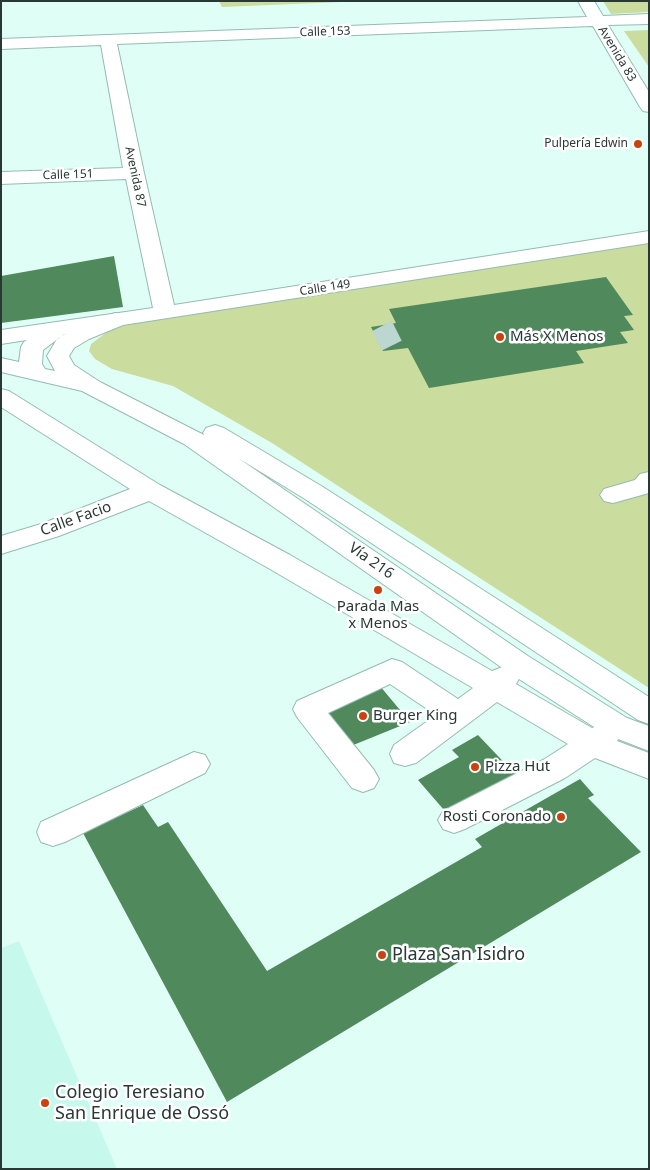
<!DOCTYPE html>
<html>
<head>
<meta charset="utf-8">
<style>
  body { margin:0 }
  #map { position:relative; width:650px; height:1170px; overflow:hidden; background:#dffff6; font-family:"Noto Sans",sans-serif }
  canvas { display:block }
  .frame { position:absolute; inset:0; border:2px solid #293834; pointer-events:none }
</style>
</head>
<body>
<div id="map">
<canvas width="650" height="1170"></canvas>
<div class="frame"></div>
</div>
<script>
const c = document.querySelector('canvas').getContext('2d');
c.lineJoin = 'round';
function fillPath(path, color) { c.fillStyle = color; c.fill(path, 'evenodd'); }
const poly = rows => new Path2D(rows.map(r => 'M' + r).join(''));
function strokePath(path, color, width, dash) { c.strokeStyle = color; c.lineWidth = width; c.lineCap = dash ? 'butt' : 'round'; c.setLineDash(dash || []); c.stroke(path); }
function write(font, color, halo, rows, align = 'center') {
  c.font = font + ' "Noto Sans",sans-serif'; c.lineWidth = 5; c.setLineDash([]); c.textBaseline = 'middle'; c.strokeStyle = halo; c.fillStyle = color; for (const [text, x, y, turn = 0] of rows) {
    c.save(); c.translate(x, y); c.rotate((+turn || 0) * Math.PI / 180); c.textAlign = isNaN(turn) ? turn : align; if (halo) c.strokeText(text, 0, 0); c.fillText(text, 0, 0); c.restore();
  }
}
fillPath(poly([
  [19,941,60,1037,117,1169,1,1169,1,948]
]), '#c7f8ec');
fillPath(poly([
  [219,1,366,1,222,7],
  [603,1,649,1,649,12,611,14],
  [649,30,649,67,624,31],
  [649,243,649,688,272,443,173,386,112,369,95,359,89,351,91,344,107,332,126,325]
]), '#cadc9e');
fillPath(poly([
  [114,256,123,307,1,323,1,276],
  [606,277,633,315,624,316,634,330,620,332,628,343,576,351,584,363,429,388,408,348,383,351,371,327,396,323,389,309],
  [380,686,410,722,346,748,317,711],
  [478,735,517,776,444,810,418,780,459,757,452,750],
  [580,779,594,795,588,798,641,852,227,1102,83,833,143,805,158,827,168,822,267,971,482,847,475,839]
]), '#4f895c');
strokePath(poly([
  [382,326,394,350]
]), '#bbd7cf', 22, [22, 11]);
const minor = poly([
  [578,1,594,1,603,16,649,14,649,24,608,25,649,92,649,112,643,111,640,107,593,26,117,44,144,173,174,305,649,231,649,243,1,344,1,330,153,308,126,179,1,184,1,172,123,168,101,45,1,49,1,39,587,17,578,1],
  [1,389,9,391,160,485,290,555,492,671,505,666,515,669,520,677,516,684,592,728,605,723,616,726,620,735,617,741,649,753,649,779,595,758,565,778,465,829,454,833,443,829,438,820,443,811,543,760,568,744,497,702,416,763,405,766,394,763,390,754,394,745,436,715,390,684,328,713,374,770,379,779,374,788,363,792,352,788,297,717,293,709,297,701,392,659,402,662,458,699,473,688,270,569,149,501,59,536,1,554,1,536,41,524,130,489,1,407,1,389],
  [649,472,649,493,613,503,604,501,600,495,604,489,635,480,640,474,649,472],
  [194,752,205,755,210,764,205,773,65,842,53,846,41,842,37,832,41,822,194,752]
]);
const major = poly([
  [115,313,123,315,126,320,123,325,89,339,74,348,69,356,74,365,100,382,204,435,203,433,206,428,215,425,224,428,323,487,649,697,649,724,638,720,305,499,238,458,528,656,627,718,649,726,649,751,605,734,508,672,184,444,82,391,1,372,1,358,19,362,21,347,24,342,47,325,55,323,63,325,66,330,63,335,43,350,42,364,45,369,55,371,47,356,57,339,73,329,115,313]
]);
strokePath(minor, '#95bbb1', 2);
strokePath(major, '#95bbb1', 2);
fillPath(minor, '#fff');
fillPath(major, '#fff');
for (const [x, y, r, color] of [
  [638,144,5,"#ca4211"],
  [500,337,5,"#ca4211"],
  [378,590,5,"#ca4211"],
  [363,716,5,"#ca4211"],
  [475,767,5,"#ca4211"],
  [561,817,5,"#ca4211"],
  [382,955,5,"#ca4211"],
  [45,1103,5,"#ca4211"]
]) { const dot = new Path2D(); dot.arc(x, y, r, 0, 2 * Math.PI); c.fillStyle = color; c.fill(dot); strokePath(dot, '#fff', 2); }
write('12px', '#293834', '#fff', [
  ["Calle 153",325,32,-2],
  ["Avenida 83",617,54,59],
  ["Calle 151",68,175,-2],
  ["Avenida 87",135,177,78],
  ["Calle 149",325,288,-9]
]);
write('12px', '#293834', '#fff', [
  ["Pulpería Edwin",628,144]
], 'right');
write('15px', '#293834', '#fff', [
  ["Más X Menos",510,337],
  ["Parada Mas",378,607,"center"],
  ["x Menos",378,624,"center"],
  ["Burger King",373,716],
  ["Pizza Hut",485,767],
  ["Rosti Coronado",551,817,"right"]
], 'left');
write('15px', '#293834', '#fff', [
  ["Calle Facio",76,519,-20],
  ["Vía 216",371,561,35]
]);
write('18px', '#293834', '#fff', [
  ["Plaza San Isidro",392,955],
  ["Colegio Teresiano",55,1093],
  ["San Enrique de Ossó",55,1114]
], 'left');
</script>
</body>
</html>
